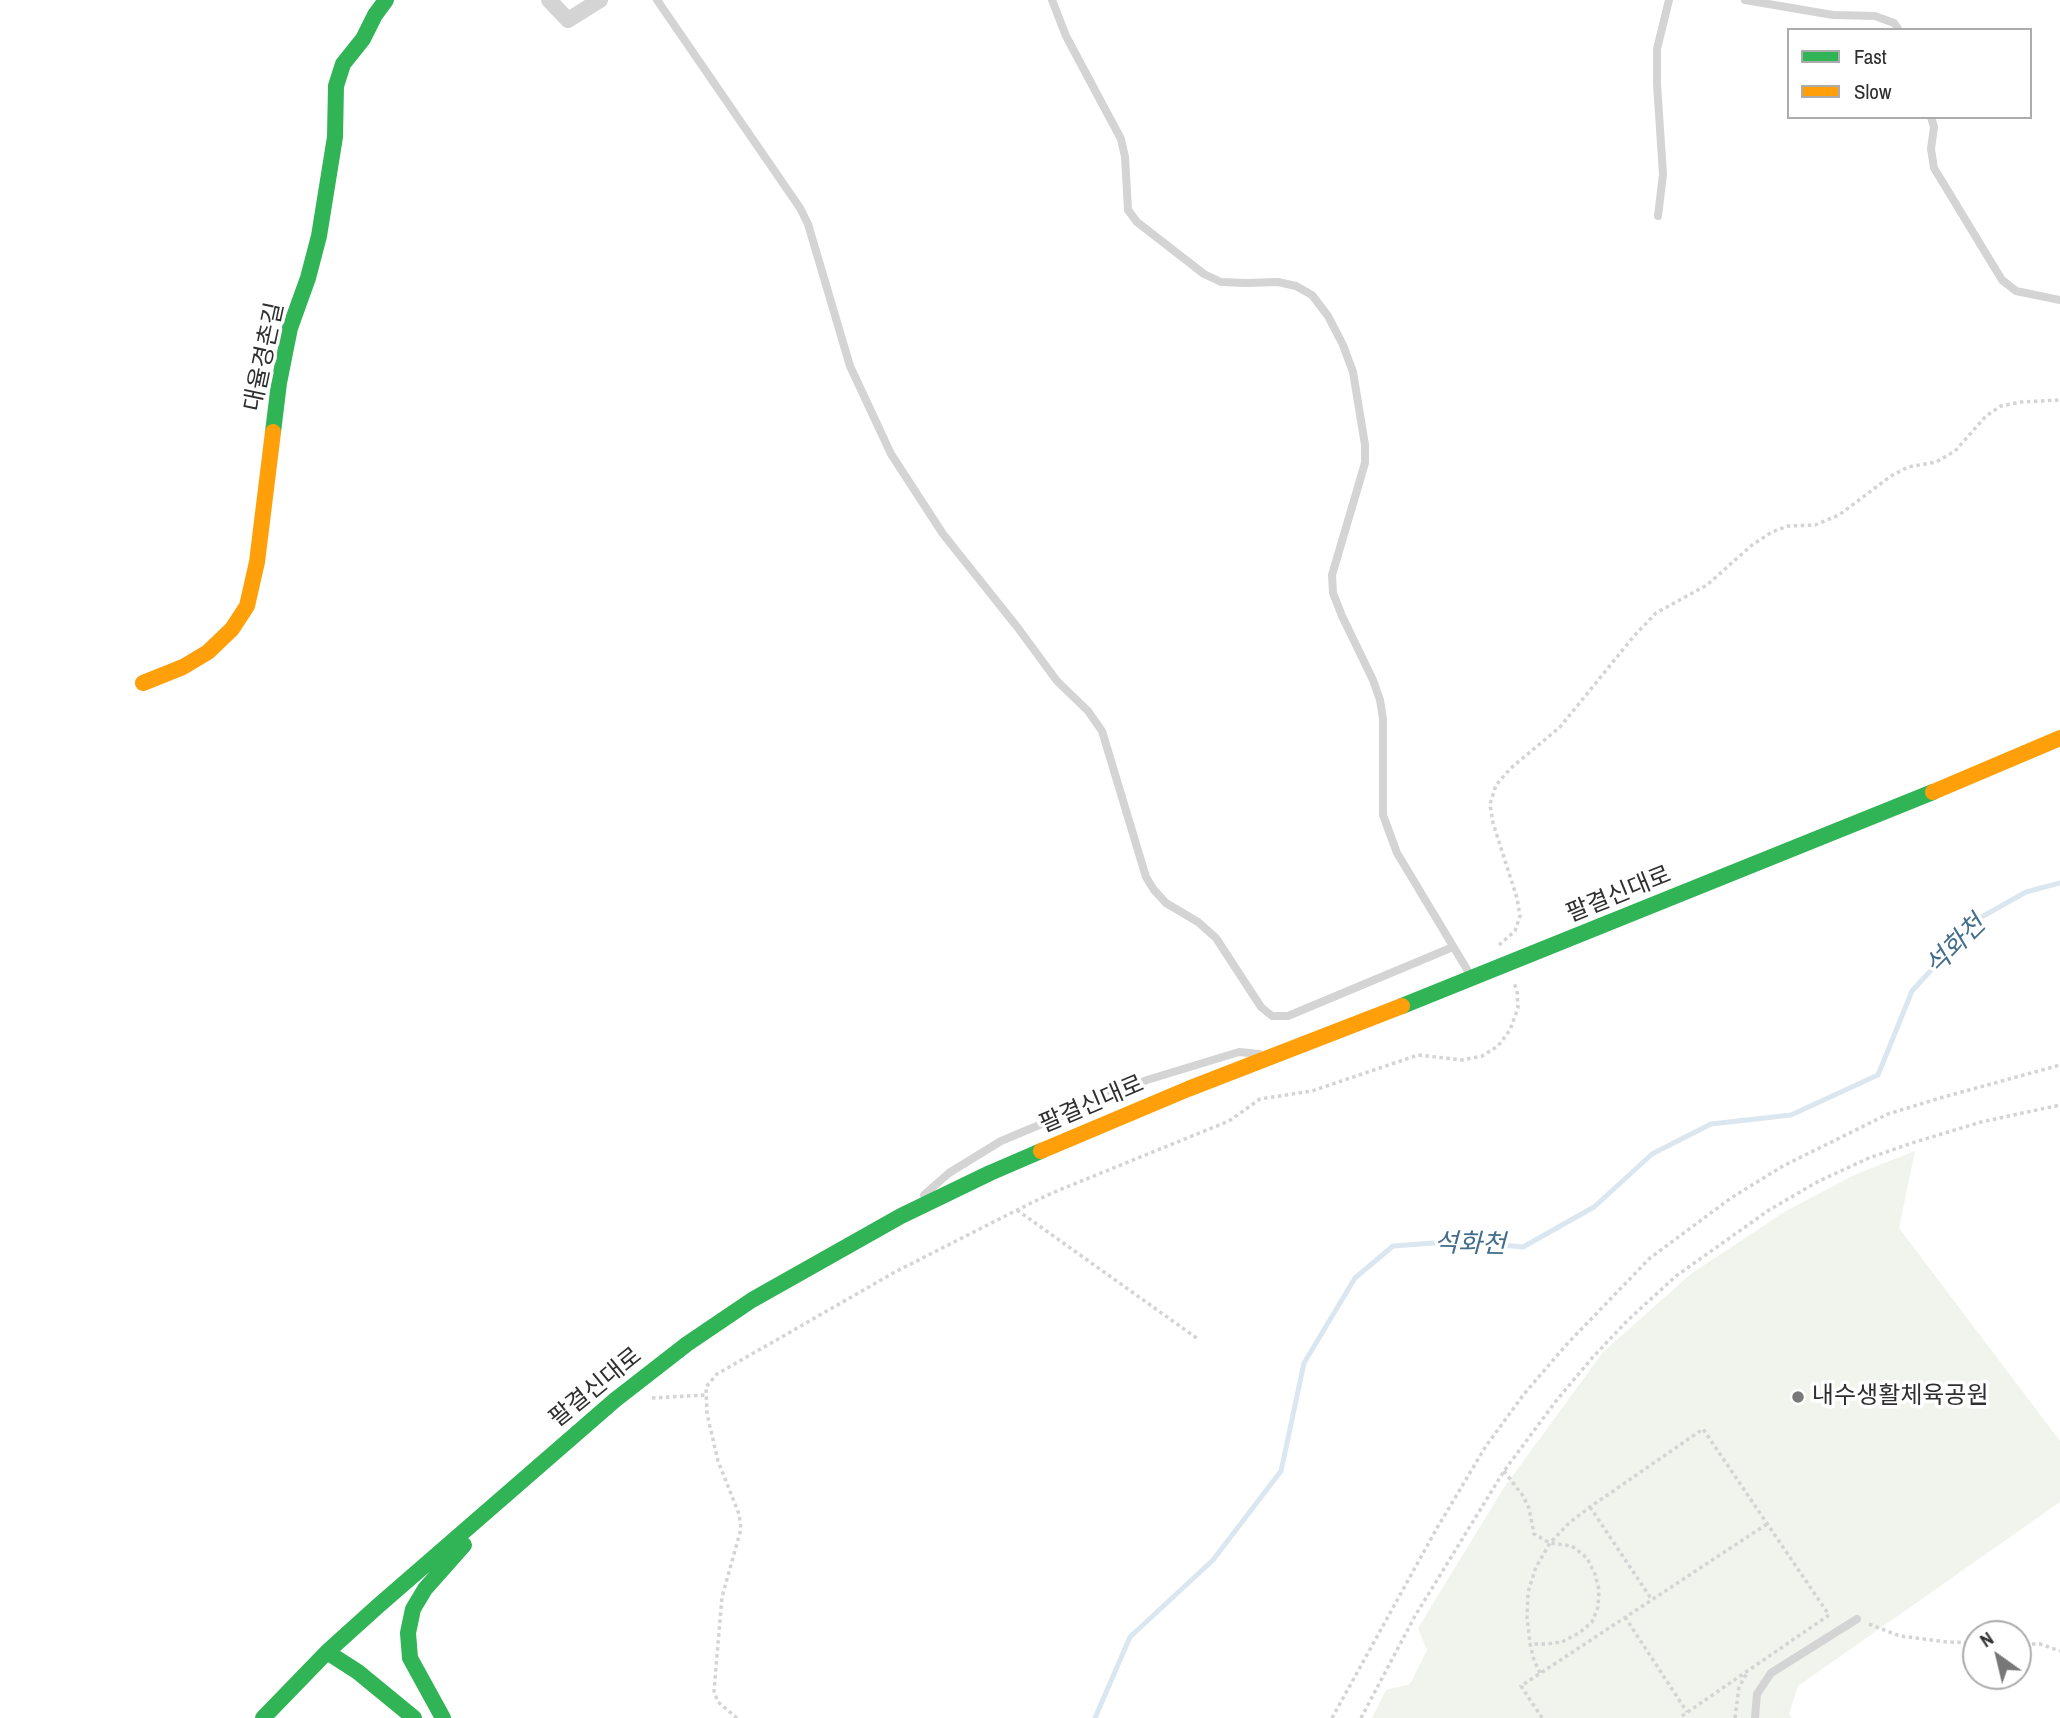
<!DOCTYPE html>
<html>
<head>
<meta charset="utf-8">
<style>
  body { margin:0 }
  #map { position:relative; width:2060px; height:1718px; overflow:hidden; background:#fff; font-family:"Archivo Narrow",sans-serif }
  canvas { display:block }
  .legend { position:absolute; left:1787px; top:28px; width:245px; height:91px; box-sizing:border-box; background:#fff; border:2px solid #acacac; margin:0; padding:9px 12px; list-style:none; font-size:21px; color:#2f2f2f }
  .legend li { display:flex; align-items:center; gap:14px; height:35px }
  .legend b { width:35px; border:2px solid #acacac }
  .north { position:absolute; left:1962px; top:1620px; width:70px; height:70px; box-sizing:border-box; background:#fff; border:2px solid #acacac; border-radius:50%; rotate:326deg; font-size:19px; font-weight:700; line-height:28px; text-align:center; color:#2f2f2f }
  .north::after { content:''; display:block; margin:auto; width:24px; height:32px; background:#787878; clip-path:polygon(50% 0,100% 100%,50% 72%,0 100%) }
</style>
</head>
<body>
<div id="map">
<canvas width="2060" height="1718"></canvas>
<ul class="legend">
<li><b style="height:9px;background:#30b455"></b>Fast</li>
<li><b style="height:9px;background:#ff9f0a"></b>Slow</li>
</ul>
<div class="north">N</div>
</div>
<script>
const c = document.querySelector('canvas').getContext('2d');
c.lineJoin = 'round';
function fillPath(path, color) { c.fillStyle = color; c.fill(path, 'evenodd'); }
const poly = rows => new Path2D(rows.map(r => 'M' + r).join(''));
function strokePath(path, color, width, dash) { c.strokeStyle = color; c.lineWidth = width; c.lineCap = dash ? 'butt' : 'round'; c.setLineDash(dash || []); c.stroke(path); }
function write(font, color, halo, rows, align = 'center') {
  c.font = font + ' "Archivo Narrow","Noto Sans KR",sans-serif'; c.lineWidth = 7; c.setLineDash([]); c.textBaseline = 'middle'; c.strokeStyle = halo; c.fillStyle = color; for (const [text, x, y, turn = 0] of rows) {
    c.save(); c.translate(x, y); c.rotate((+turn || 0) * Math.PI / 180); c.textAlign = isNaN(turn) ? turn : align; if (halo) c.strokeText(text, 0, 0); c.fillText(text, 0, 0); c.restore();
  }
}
fillPath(poly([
  [1915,1151,1899,1228,2060,1441,2060,1502,1798,1686,1789,1714,1792,1718,1372,1718,1386,1690,1410,1684,1427,1650,1418,1628,1503,1489,1603,1352,1692,1273,1786,1211,1854,1175]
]), '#f1f4ed');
strokePath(poly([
  [1095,1718,1130,1637,1213,1560,1281,1471,1304,1363,1355,1278,1393,1246,1459,1241,1523,1247,1594,1207,1652,1154,1711,1124,1791,1115,1878,1075,1912,991,1978,919,2026,892,2060,883]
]), '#dbe7f0', 5);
strokePath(poly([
  [1499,945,1515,931,1520,916,1517,898,1493,823,1490,804,1496,785,1511,768,1560,727,1634,636,1656,613,1707,585,1752,545,1772,532,1788,526,1815,525,1839,515,1891,476,1908,467,1936,462,1955,451,1986,416,2001,406,2021,402,2060,400],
  [1017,1210,1198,1339],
  [652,1398,705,1395],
  [1504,1471,1523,1496,1529,1508,1534,1534,1550,1543,1572,1546,1587,1558,1595,1574,1599,1590,1598,1607,1592,1622,1579,1633,1562,1642,1546,1644,1530,1644],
  [1590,1507,1652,1600],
  [1625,1617,1687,1712],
  [1869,1624,1900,1636,1947,1642,1976,1643],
  [2018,1644,2040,1644,2060,1651],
  [1540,1673,1534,1660,1530,1644,1527,1617,1528,1592,1536,1567,1550,1543,1569,1523,1590,1507,1703,1429,1829,1615,1679,1718],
  [737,1718,718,1702,714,1691,722,1597,741,1529,739,1514,718,1461,707,1414,706,1387,717,1374,895,1272,1017,1210,1052,1193,1229,1121,1260,1099,1312,1091,1418,1055,1462,1060,1482,1056,1498,1046,1510,1030,1518,1008,1517,991,1514,983],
  [1332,1718,1437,1528,1486,1446,1524,1394,1567,1344,1650,1258,1731,1198,1783,1166,1888,1114,1940,1098,2060,1065],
  [1361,1718,1415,1616,1504,1471,1556,1401,1592,1358,1628,1320,1676,1276,1769,1210,1819,1181,1869,1158,1912,1143,1981,1122,2060,1105],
  [1542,1718,1521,1686,1767,1524],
  [1735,1718,1739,1687,1747,1673]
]), '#d4d4d4', 3.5, [3.5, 3.5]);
strokePath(poly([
  [657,0,800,208,808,224,850,366,891,454,943,534,1018,628,1057,681,1088,711,1102,731,1146,877,1154,890,1166,903,1198,922,1216,938,1261,1007,1272,1016,1288,1016,1453,947],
  [1052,0,1066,36,1121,139,1125,157,1128,210,1137,222,1204,274,1221,282,1246,283,1278,282,1296,286,1312,295,1328,316,1343,345,1353,372,1365,445,1365,463,1332,575,1333,593,1342,616,1373,680,1380,700,1383,719,1383,815,1397,853,1471,976],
  [1745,0,1833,15,1875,16,1894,23,1899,30],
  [1931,117,1934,127,1931,149,1934,168,2002,280,2016,291,2060,300],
  [1658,216,1663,174,1657,84,1657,49,1669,0],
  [924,1195,949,1173,1001,1141,1147,1080,1239,1052,1259,1054],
  [1755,1718,1757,1694,1771,1673,1857,1619]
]), '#d4d4d4', 8);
strokePath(poly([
  [549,0,568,20,600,0]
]), '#d4d4d4', 16);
strokePath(poly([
  [273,432,279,383,290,328,308,278,319,236,335,137,336,86,343,64,363,39,375,15,386,0],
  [1402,1006,1933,792],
  [327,1652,358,1672,414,1718],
  [263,1718,327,1652,378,1606,615,1400,687,1344,752,1300,901,1216,990,1173,1041,1151],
  [443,1718,410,1658,408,1633,413,1609,425,1589,464,1545]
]), '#30b455', 16);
strokePath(poly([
  [143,683,183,667,208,652,232,629,247,606,257,562,273,432],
  [1933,792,2060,738],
  [1041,1151,1188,1089,1402,1006]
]), '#ff9f0a', 16);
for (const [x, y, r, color] of [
  [1798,1397,7,"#787878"]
]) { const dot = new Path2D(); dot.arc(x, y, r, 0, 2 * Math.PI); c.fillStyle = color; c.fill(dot); strokePath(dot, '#fff', 2.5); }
write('24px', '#2f2f2f', '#fff', [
  ["대율경촌길",265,357,-78],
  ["팔결신대로",1619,895,-22],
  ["팔결신대로",1092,1105,-23],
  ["팔결신대로",596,1388,-39]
]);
write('24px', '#2f2f2f', '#fff', [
  ["내수생활체육공원",1812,1397]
], 'left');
write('italic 26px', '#436e8b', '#fff', [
  ["석화천",1956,946,-45],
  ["석화천",1470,1245,1]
]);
</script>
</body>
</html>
